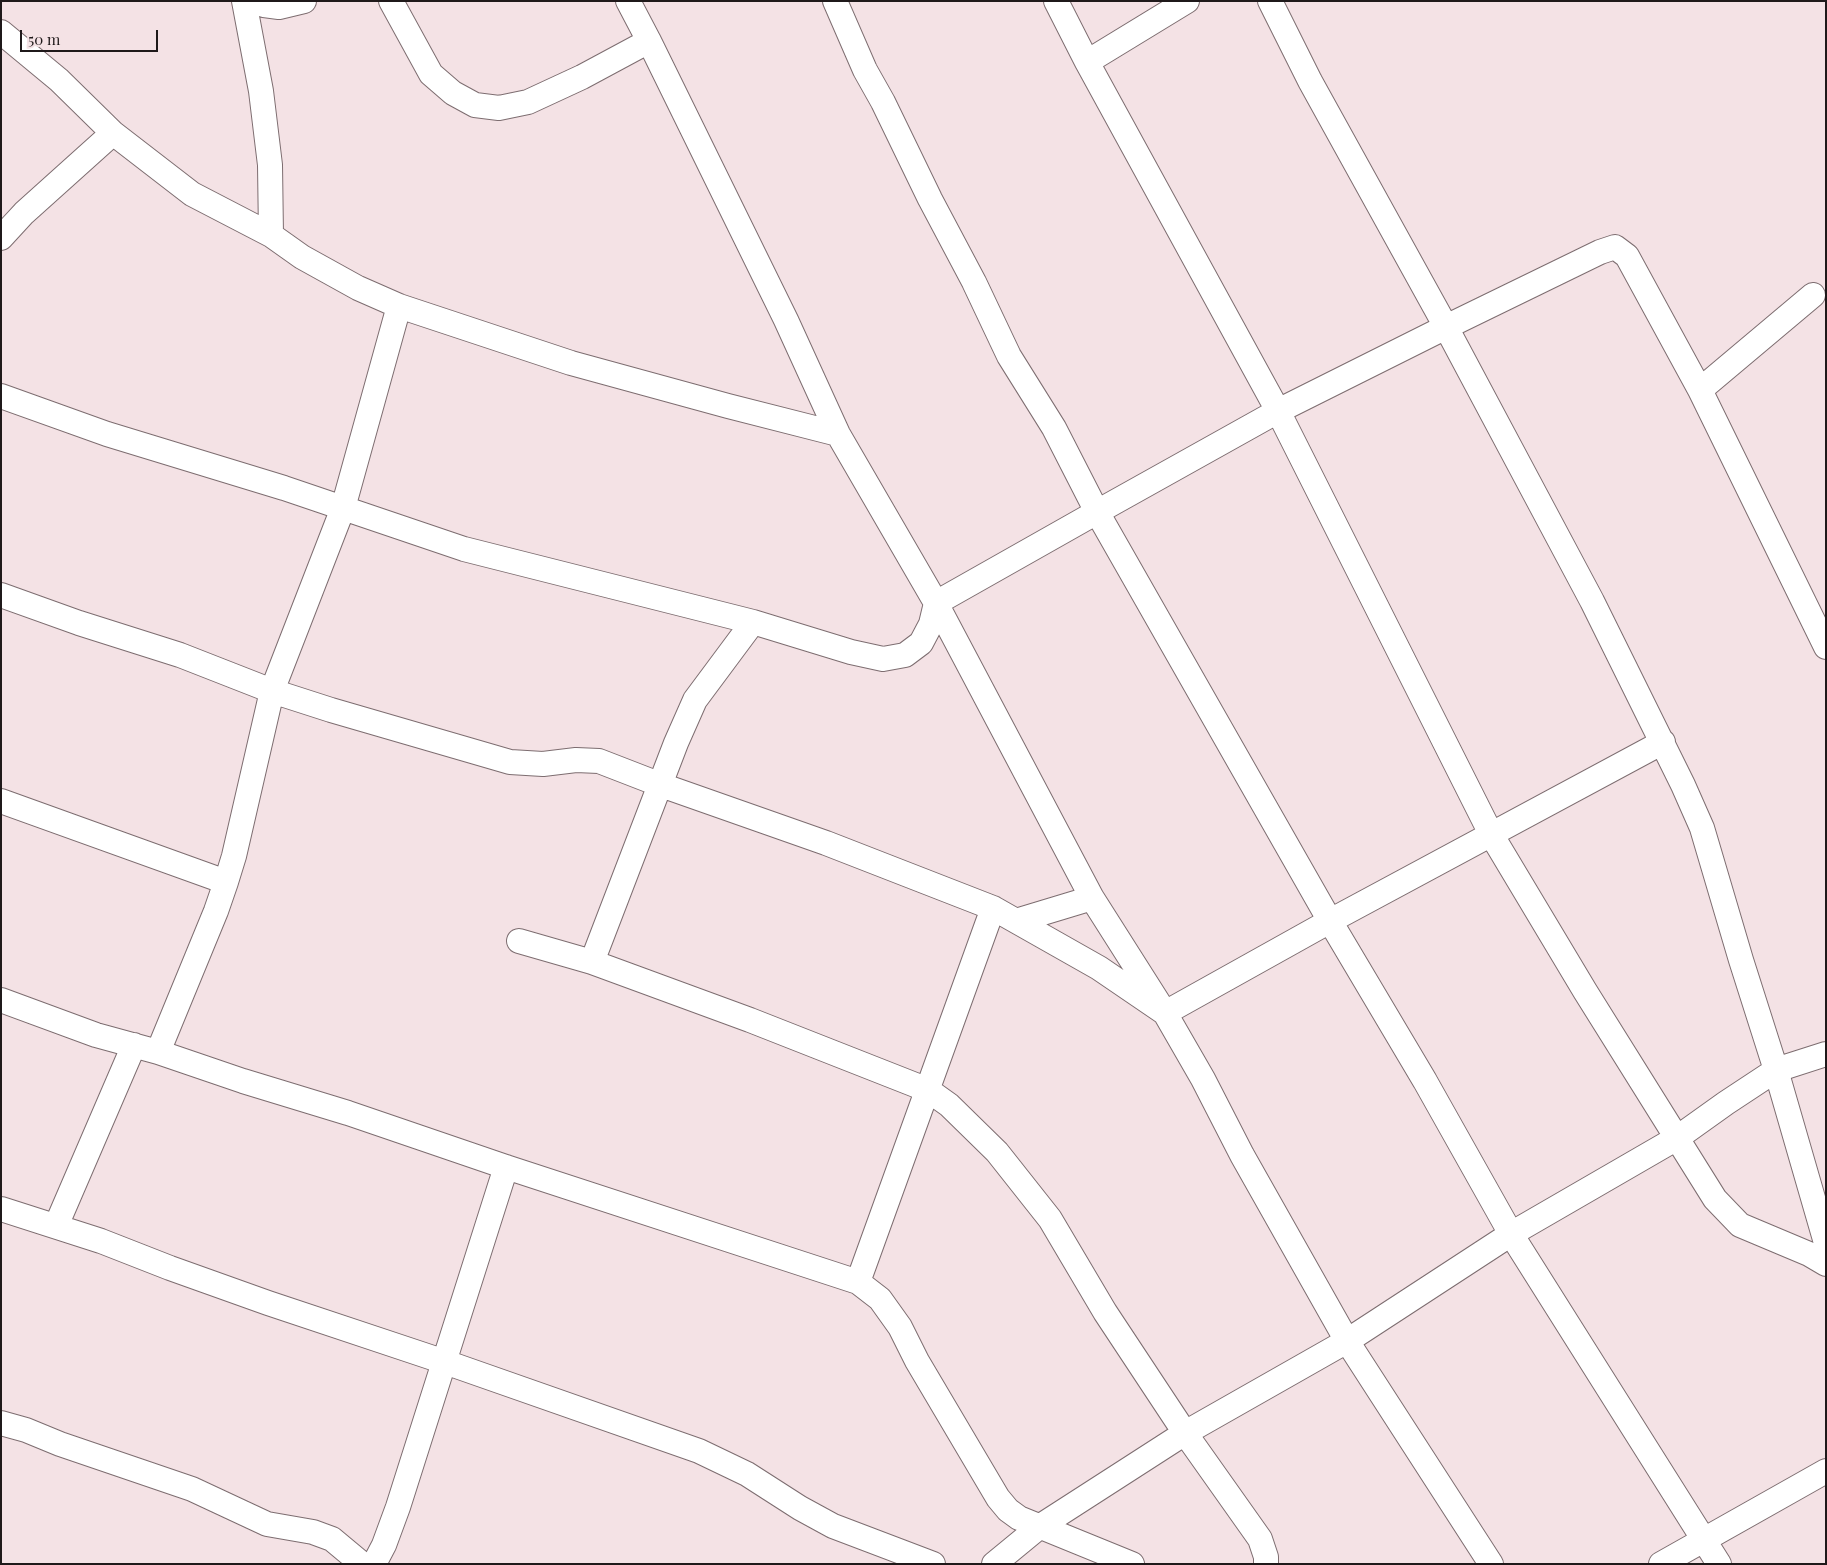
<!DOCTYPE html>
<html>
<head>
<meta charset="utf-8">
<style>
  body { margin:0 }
  #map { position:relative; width:1827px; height:1565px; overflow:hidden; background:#f4e2e5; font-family:"Playfair Display",serif }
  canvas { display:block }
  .frame { position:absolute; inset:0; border:2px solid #1f191a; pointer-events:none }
  .scale { position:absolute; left:20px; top:30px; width:138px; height:22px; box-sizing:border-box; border:2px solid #1f191a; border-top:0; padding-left:6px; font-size:15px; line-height:18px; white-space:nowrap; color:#1f191a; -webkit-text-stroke:4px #f4e2e5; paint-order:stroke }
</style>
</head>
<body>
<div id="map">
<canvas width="1827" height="1565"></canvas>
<div class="frame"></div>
<div class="scale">50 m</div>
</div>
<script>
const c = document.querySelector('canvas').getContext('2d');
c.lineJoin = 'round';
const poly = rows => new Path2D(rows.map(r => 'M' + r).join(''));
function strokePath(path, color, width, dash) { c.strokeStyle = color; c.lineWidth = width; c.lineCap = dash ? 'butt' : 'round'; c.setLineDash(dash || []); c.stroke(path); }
const minor = poly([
  [244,1,261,91,270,165,271,235],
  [255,1,264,5,279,7,304,1],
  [391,1,431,74,453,93,475,105,499,108,528,102,582,77,649,41],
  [628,1,649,41,786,320,838,434,936,603,1092,898,1165,1013,1203,1079,1242,1155,1347,1341,1491,1564],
  [835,1,865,70,883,102,930,199,974,282,1009,356,1054,428,1097,512,1330,921,1425,1081,1511,1234,1719,1564],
  [1056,1,1087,62,1278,411,1491,834,1585,991,1715,1199,1740,1225,1809,1254,1826,1264],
  [1270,1,1310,81,1446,327,1592,601,1683,785,1702,828,1741,960,1776,1070,1826,1243],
  [1,32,59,80,113,133,192,194,271,235,302,257,358,288,399,306,571,363,728,406,838,434],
  [1087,62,1187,1],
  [1,238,24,213,113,133],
  [1700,390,1813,295],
  [1,396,107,434,284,488,464,549,753,622,851,652,883,659,905,655,921,643,931,624,936,603,1097,512,1278,411,1446,327,1600,252,1615,247,1627,256,1700,390,1826,647],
  [1,595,79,623,180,655,272,691,331,710,510,762,543,764,576,760,599,761,661,785,826,843,993,908,1099,968,1165,1013,1330,921,1663,742],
  [1,801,226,882],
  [1016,921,1092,898],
  [519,941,592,962,750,1020,928,1090,949,1105,997,1152,1050,1219,1105,1312,1185,1433,1260,1539,1266,1557,1266,1564],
  [592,962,676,743,695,700,753,622],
  [1,1000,96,1035,158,1052,243,1081,348,1113,506,1167,858,1282,880,1299,900,1327,917,1361,998,1498,1008,1510,1019,1518,1132,1564],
  [158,1052,216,911,226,882,234,856,272,691,343,508,399,306],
  [1,1209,101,1241,170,1268,268,1303,445,1362,699,1451,747,1474,800,1508,833,1526,933,1564],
  [56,1226,134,1045],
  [858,1282,993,908],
  [1,1423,26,1430,60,1444,192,1489,267,1524,313,1532,332,1539,362,1564],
  [374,1564,384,1545,398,1507,506,1167],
  [994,1564,1039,1527,1185,1433,1347,1341,1511,1234,1677,1138,1726,1103,1776,1070,1826,1054],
  [1661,1564,1826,1471]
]);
strokePath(minor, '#7d6d70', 26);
strokePath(minor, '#fff', 24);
</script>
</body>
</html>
